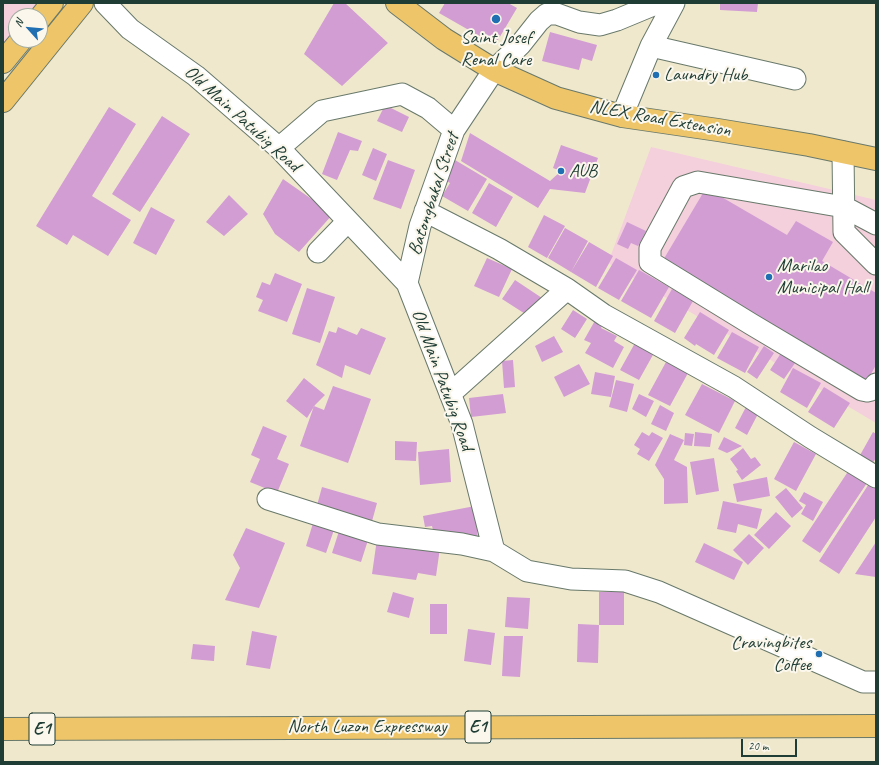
<!DOCTYPE html>
<html>
<head>
<meta charset="utf-8">
<style>
  body { margin:0 }
  #map { position:relative; width:879px; height:765px; overflow:hidden; background:#f0e8cd; font-family:Caveat,sans-serif }
  canvas { display:block }
  .frame { position:absolute; inset:0; border:4px solid #1f3d34; pointer-events:none }
  .north { position:absolute; left:8px; top:8px; width:40px; height:40px; box-sizing:border-box; background:#fbf7ec; border:1px solid #a3ada2; border-radius:50%; rotate:297deg; font-size:11px; font-weight:700; line-height:16px; text-align:center; color:#1f3d34 }
  .north::after { content:''; display:block; margin:auto; width:14px; height:18px; background:#1f6fb2; clip-path:polygon(50% 0,100% 100%,50% 72%,0 100%) }
  .scale { position:absolute; left:741px; top:739px; width:56px; height:18px; box-sizing:border-box; border:2px solid #1f3d34; border-top:0; padding-left:5px; font-size:12px; line-height:14px; white-space:nowrap; color:#1f3d34; -webkit-text-stroke:3px #fbf7ec; paint-order:stroke }
</style>
</head>
<body>
<div id="map">
<canvas width="879" height="765"></canvas>
<div class="frame"></div>
<div class="north">N</div>
<div class="scale">20 m</div>
</div>
<script>
const c = document.querySelector('canvas').getContext('2d');
c.lineJoin = 'round';
function fillPath(path, color) { c.fillStyle = color; c.fill(path, 'evenodd'); }
const poly = rows => new Path2D(rows.map(r => 'M' + r).join(''));
function strokePath(path, color, width, dash) { c.strokeStyle = color; c.lineWidth = width; c.lineCap = dash ? 'butt' : 'round'; c.setLineDash(dash || []); c.stroke(path); }
function write(font, color, halo, rows, align = 'center') {
  c.font = font + ' Caveat,sans-serif'; c.lineWidth = 4; c.setLineDash([]); c.textBaseline = 'middle'; c.strokeStyle = halo; c.fillStyle = color; for (const [text, x, y, turn = 0] of rows) {
    c.save(); c.translate(x, y); c.rotate((+turn || 0) * Math.PI / 180); c.textAlign = isNaN(turn) ? turn : align; if (halo) c.strokeText(text, 0, 0); c.fillText(text, 0, 0); c.restore();
  }
}
fillPath(poly([
  [3,3,42,3,31,16,16,16,16,36,3,52],
  [651,147,876,200,876,423,608,263]
]), '#f4cfdc');
fillPath(poly([
  [334,3,345,3,388,43,342,86,304,54],
  [445,3,508,3,517,8,495,45,439,13],
  [720,3,758,3,757,12,720,10],
  [550,32,597,45,592,61,582,58,579,70,542,61],
  [385,105,409,117,402,132,377,121],
  [109,107,136,124,92,196,131,220,108,256,73,235,67,245,36,226],
  [162,116,190,134,140,212,112,194],
  [338,132,362,141,358,151,350,150,337,180,322,174],
  [470,133,550,181,561,171,553,168,561,145,598,158,585,193,550,189,538,208,461,161],
  [373,148,387,154,376,181,362,175],
  [388,160,415,170,401,209,373,199],
  [455,160,487,179,468,211,442,196,450,183,444,179],
  [283,179,333,214,299,252,275,234,263,214],
  [489,183,513,197,496,227,472,213],
  [706,188,787,235,796,221,833,242,822,261,876,293,876,365,867,381,662,262],
  [229,195,248,214,224,236,206,222],
  [151,207,175,220,156,255,133,243],
  [544,215,565,226,547,258,528,247],
  [627,222,646,231,638,246,631,243,628,249,617,244],
  [565,228,588,241,571,272,548,258],
  [589,242,613,256,596,287,571,272],
  [487,258,512,269,499,297,474,286],
  [616,258,637,270,619,300,598,288],
  [639,270,669,287,651,318,621,301],
  [275,273,302,284,287,322,258,311,263,300,256,297,262,282,270,285],
  [515,280,542,298,530,317,502,299],
  [307,288,335,297,320,343,292,334],
  [672,289,693,301,675,333,654,321],
  [573,310,587,319,575,338,561,329],
  [700,312,729,330,714,355,696,344,695,346,684,338],
  [597,317,605,321,601,328,617,336,614,341,624,347,613,368,585,353,591,343,584,340],
  [338,327,357,335,361,328,386,338,370,375,345,365,342,378,316,365,329,331,336,333],
  [732,332,759,347,745,373,717,358],
  [554,336,563,352,542,362,535,346],
  [635,343,654,353,639,380,620,370],
  [764,346,774,353,757,379,747,372],
  [781,353,795,363,784,379,770,370],
  [513,360,515,387,504,388,502,361],
  [666,362,688,373,670,406,648,395],
  [579,364,590,384,564,397,554,377],
  [793,368,821,383,807,408,780,392],
  [595,372,615,376,611,397,591,394],
  [304,378,325,395,315,405,307,418,286,401],
  [616,380,634,384,627,412,609,407],
  [702,384,735,401,719,433,685,415],
  [333,386,371,399,348,463,300,446,314,406,324,410],
  [824,387,850,403,834,428,808,412],
  [503,394,506,413,471,417,469,398],
  [639,394,654,401,646,417,632,409],
  [660,405,674,413,666,431,651,424],
  [747,405,759,412,747,435,735,428],
  [263,426,287,436,277,459,289,464,277,493,250,482,260,459,251,455],
  [642,432,649,436,652,432,663,438,649,461,637,454,640,449,634,445],
  [695,432,712,434,710,447,694,446],
  [873,432,876,434,876,458,872,464,859,457],
  [685,433,694,434,692,446,684,445],
  [670,434,684,440,674,460,687,467,688,503,664,504,664,479,655,465],
  [724,437,742,446,727,453,718,449],
  [395,441,417,442,416,461,395,460],
  [794,442,816,454,796,491,774,479],
  [743,448,751,459,755,457,761,465,742,480,736,471,738,470,730,459],
  [449,449,451,482,420,485,418,452],
  [714,458,719,491,696,495,690,462],
  [851,467,869,480,820,553,802,541],
  [767,477,770,496,737,502,733,484],
  [872,479,876,482,876,517,839,574,819,561],
  [322,487,377,503,371,525,316,509],
  [786,488,803,508,792,518,775,497],
  [804,492,823,502,813,521,801,514,806,505,799,501],
  [723,501,762,509,757,529,738,524,736,533,717,529],
  [475,506,478,541,435,538,432,526,425,527,423,516],
  [776,512,791,526,769,549,754,535],
  [314,520,335,527,326,553,306,546],
  [246,528,285,543,259,608,225,600,240,568,233,555],
  [340,528,369,537,361,562,332,553],
  [749,534,764,548,748,565,733,550],
  [377,539,440,548,436,576,418,573,416,580,372,574],
  [876,542,876,577,855,574],
  [704,543,743,562,734,580,695,562],
  [393,592,414,598,409,618,387,612],
  [599,592,624,592,624,625,599,625],
  [507,597,530,598,528,629,505,627],
  [430,604,447,604,447,634,430,634],
  [578,624,599,625,598,663,577,662],
  [468,629,495,633,491,665,464,661],
  [252,631,277,636,270,669,246,665],
  [504,636,523,636,520,677,502,676],
  [193,644,215,646,214,661,191,659]
]), '#d29dd3');
const minor = poly([
  [105,3,130,29,196,76,279,148,407,283,462,424,494,551,527,571,571,579,625,581,659,592,863,682,876,682],
  [651,46,795,79],
  [622,116,651,46,674,3],
  [279,148,322,111,402,94,428,108,454,130],
  [843,152,844,232,876,264],
  [425,211,499,249,567,289,604,315,734,387,810,437,876,477],
  [876,224,844,207,698,182,683,187,650,248,650,262,751,324,862,390,867,391,871,390,876,384],
  [318,252,348,221],
  [407,283,420,226,454,130,494,70,520,45,539,21,547,14,557,14,579,22,600,25,617,20,658,3],
  [450,394,567,289],
  [268,499,378,534,462,544,494,551]
]);
const major = poly([
  [397,3,444,39,494,70,556,98,622,116,718,130,809,145,876,159],
  [40,18,52,3],
  [3,62,21,40],
  [3,101,82,3]
]);
const highway = poly([
  [3,729,876,726]
]);
strokePath(minor, '#68796a', 23);
strokePath(major, '#68796a', 24);
strokePath(highway, '#68796a', 24);
strokePath(minor, '#fff', 21);
strokePath(major, '#eec569', 22);
strokePath(highway, '#eec569', 22);
for (const [x, y, r, color] of [
  [496,19,5,"#1f6fb2"],
  [656,75,4,"#1f6fb2"],
  [561,171,4,"#1f6fb2"],
  [769,277,4,"#1f6fb2"],
  [819,654,4,"#1f6fb2"]
]) { const dot = new Path2D(); dot.arc(x, y, r, 0, 2 * Math.PI); c.fillStyle = color; c.fill(dot); strokePath(dot, '#fbf7ec', 1.5); }
for (const [x, y, w] of [
  [478,727,26],
  [42,729,26]
]) { const box = new Path2D(); box.roundRect(x - w / 2, y - 16, w, 32, 3); c.fillStyle = '#fbf7ec'; c.fill(box); strokePath(box, '#1f3d34', 1); }
write('bold 18px', '#1f3d34', null, [
  ["E1",478,727],
  ["E1",42,729]
]);
write('19px', '#1f3d34', '#fbf7ec', [
  ["Saint Josef",496,38,"center"],
  ["Renal Care",496,60,"center"],
  ["Laundry Hub",664,75],
  ["AUB",569,171],
  ["Marilao",777,266],
  ["Municipal Hall",777,288],
  ["Cravingbites",811,643,"right"],
  ["Coffee",811,665,"right"]
], 'left');
write('19px', '#1f3d34', '#fbf7ec', [
  ["Old Main Patubig Road",242,119,42],
  ["NLEX Road Extension",660,119,10],
  ["Batongbakal Street",434,194,-72],
  ["Old Main Patubig Road",442,380,70],
  ["North Luzon Expressway",367,727]
]);
</script>
</body>
</html>
